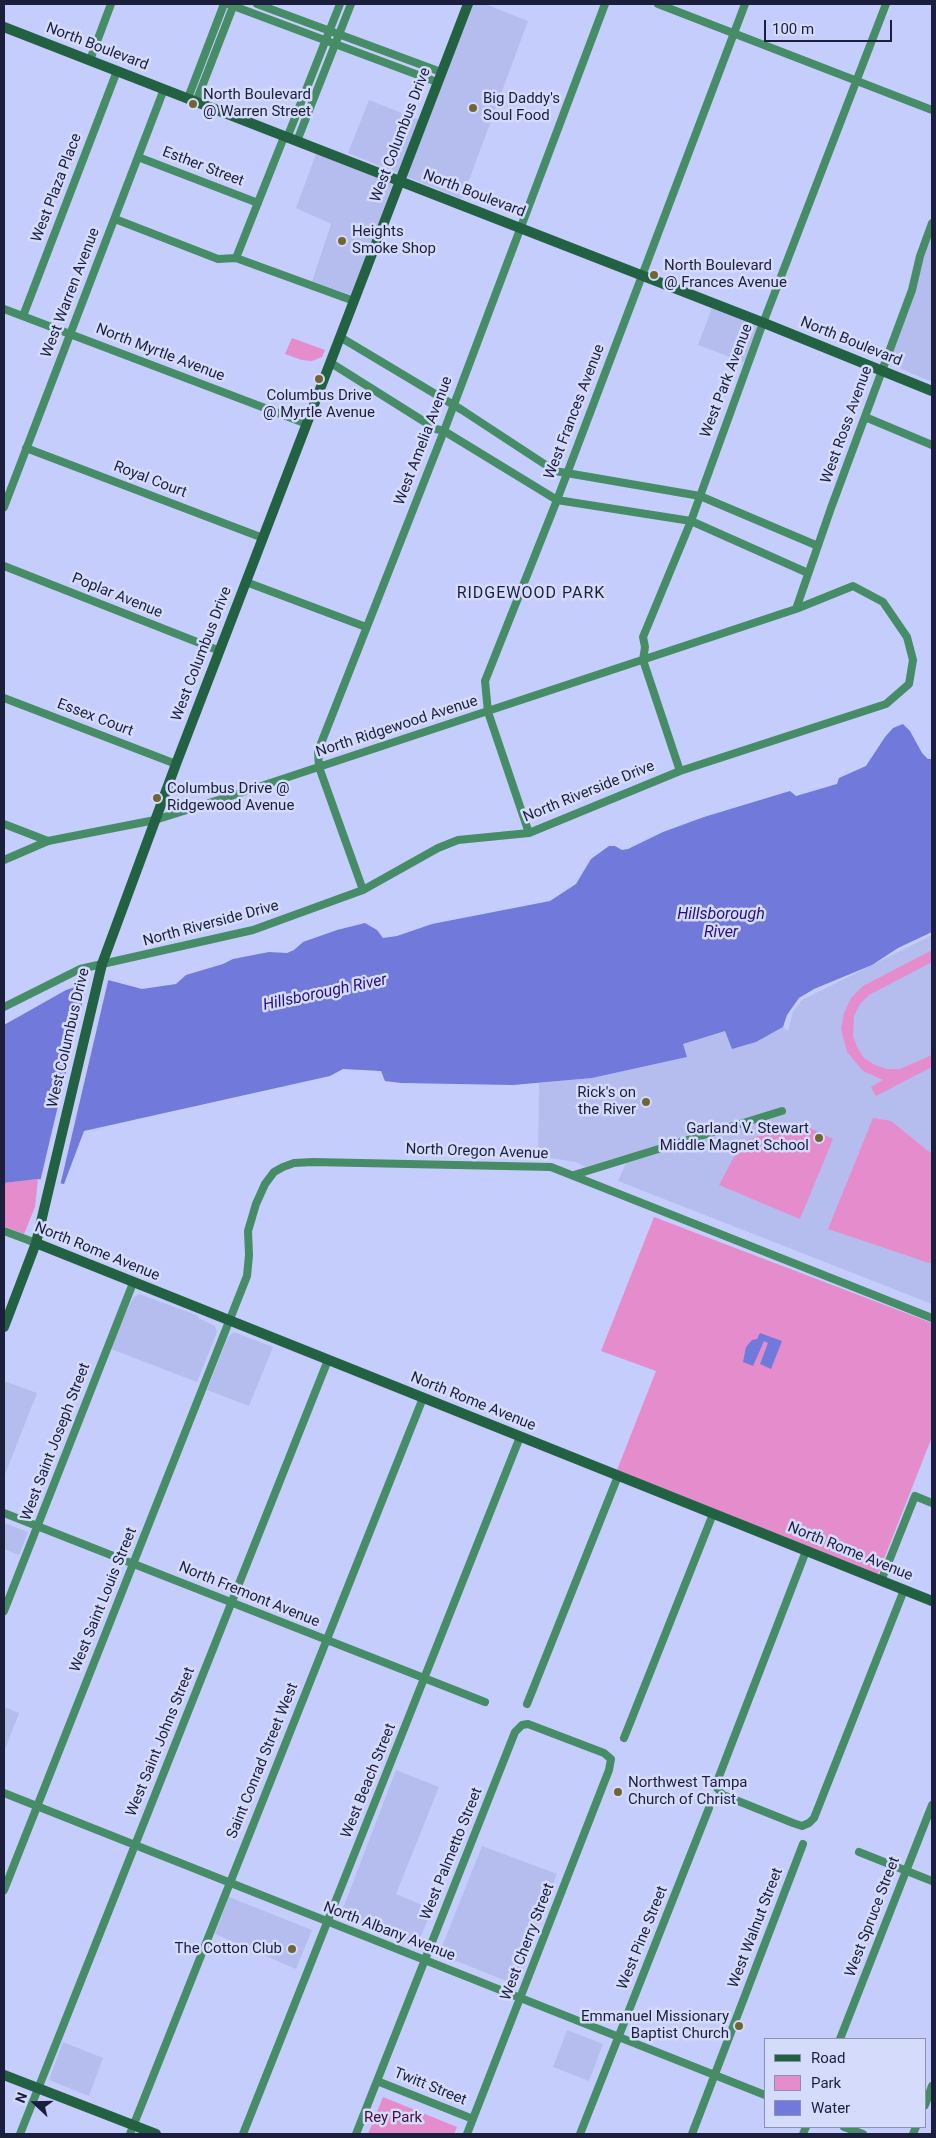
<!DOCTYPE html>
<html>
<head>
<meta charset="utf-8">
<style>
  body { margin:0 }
  #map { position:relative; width:936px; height:2138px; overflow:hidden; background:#c5cdfc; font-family:Roboto,sans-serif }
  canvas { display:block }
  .frame { position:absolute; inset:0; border:5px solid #1c1f3c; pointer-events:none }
  .legend { position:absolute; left:764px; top:2038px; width:162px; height:90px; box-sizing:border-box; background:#d5dbfb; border:1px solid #8b90af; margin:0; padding:6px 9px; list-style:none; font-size:15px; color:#1c1f3c }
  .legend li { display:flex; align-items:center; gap:10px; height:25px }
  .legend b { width:25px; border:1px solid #8b90af }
  .north { position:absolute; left:10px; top:2078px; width:50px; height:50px; -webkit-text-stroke:4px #d5dbfb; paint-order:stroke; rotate:291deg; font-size:14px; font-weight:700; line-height:20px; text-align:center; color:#1c1f3c }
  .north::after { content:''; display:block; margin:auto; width:18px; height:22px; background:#1c1f3c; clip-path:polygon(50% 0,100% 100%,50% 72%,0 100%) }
  .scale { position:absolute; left:764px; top:20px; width:128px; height:22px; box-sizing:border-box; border:2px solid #1c1f3c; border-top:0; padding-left:6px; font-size:15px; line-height:18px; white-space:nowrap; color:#1c1f3c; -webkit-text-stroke:4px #d5dbfb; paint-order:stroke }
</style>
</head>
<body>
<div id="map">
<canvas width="936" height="2138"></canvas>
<div class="frame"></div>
<ul class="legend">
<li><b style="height:6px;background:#226141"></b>Road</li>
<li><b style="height:14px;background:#e58ccc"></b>Park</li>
<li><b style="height:14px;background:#7179da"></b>Water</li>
</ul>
<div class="north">N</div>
<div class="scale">100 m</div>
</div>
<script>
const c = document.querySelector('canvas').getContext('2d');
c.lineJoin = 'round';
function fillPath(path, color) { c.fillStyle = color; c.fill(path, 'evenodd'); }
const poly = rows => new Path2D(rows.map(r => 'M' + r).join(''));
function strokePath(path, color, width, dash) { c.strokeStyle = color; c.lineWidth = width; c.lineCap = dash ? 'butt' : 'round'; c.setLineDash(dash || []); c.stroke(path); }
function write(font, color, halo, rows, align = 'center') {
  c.font = font + ' Roboto,sans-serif'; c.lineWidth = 5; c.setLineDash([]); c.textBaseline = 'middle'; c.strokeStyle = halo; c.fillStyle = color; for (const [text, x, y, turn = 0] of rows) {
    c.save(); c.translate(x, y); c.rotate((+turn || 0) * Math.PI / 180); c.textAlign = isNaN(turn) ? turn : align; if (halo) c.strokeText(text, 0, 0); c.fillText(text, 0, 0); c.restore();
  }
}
fillPath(poly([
  [473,4,485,4,528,21,462,199,348,153,369,100,427,123],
  [316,154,393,184,351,295,312,281,331,224,296,208],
  [932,228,932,382,897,367,892,363,891,357],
  [713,305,762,324,746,363,698,345],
  [932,935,932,1304,618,1181,626,1163,786,1114,783,1107,585,1167,576,1162,538,1156,539,1083,592,1078,687,1057,683,1044,725,1030,756,1042,783,1027,788,1031,793,1011,802,1000],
  [139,1294,199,1316,198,1318,215,1326,217,1332,197,1382,111,1349,127,1310,134,1297],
  [234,1332,273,1347,249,1406,207,1390,228,1337],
  [4,1381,37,1393,4,1477],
  [4,1523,28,1532,19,1555,4,1549],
  [4,1707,19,1713,4,1752],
  [396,1770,439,1787,396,1894,432,1909,417,1946,340,1916],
  [482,1846,557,1874,514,1984,439,1954],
  [229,1897,312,1930,296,1969,215,1934],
  [567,2030,603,2044,589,2081,553,2067],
  [63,2042,103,2058,89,2096,49,2080]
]), '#b5bdef');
fillPath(poly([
  [292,338,325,350,322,357,312,361,302,360,285,354],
  [932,950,932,962,869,995,860,1004,854,1016,853,1035,857,1047,864,1058,875,1065,887,1069,900,1069,932,1055,932,1067,876,1096,871,1087,883,1080,863,1071,847,1052,841,1029,844,1013,851,998,863,986],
  [873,1118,891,1121,932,1154,932,1264,828,1229],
  [782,1128,810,1128,833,1139,800,1219,719,1185,736,1153,747,1140],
  [38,1179,35,1207,24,1234,4,1226,4,1183],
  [654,1217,932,1323,932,1437,878,1574,617,1470,656,1371,601,1351],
  [383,2097,457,2127,454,2134,368,2134]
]), '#e58ccc');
fillPath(poly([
  [903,724,910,731,922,753,928,759,932,759,932,932,898,948,872,965,814,989,799,998,787,1015,783,1027,756,1042,732,1049,725,1031,683,1044,687,1057,592,1078,513,1085,401,1083,385,1081,381,1071,343,1069,330,1076,84,1131,64,1184,38,1179,4,1183,4,1025,66,990,87,983,108,980,142,989,176,984,186,975,223,964,233,959,269,952,287,953,294,950,303,942,337,930,365,923,377,930,383,938,397,936,432,924,550,901,576,884,591,859,609,846,615,846,622,850,628,849,663,832,704,817,790,791,796,796,837,784,839,778,866,766,885,737,893,728],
  [760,1333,782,1341,771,1369,760,1364,768,1343,764,1341,753,1366,743,1362,746,1347,752,1340,757,1339]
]), '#7179da');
fillPath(poly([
  [109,977,60,1186,40,1182,86,987,85,981]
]), '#c5cdfc');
strokePath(poly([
  [228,4,437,82],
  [257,4,441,72],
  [658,4,932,110],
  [90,60,111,4],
  [188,98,224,4],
  [196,102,234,4],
  [287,138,340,4],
  [297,141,351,4],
  [138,157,258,203],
  [115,219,218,259,236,258,354,301],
  [236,258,284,137],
  [4,309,307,424],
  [23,316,117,71],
  [340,337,462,410,555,471,700,496,818,546],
  [331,363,436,429,444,431,557,500,691,521,808,573],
  [865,417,932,445],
  [26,448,263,538],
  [4,507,164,89],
  [4,566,220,651],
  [246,582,366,627],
  [796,609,831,508,912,290,920,256,932,223],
  [4,698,176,764],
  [680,771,643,660,645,647,643,637,691,521,760,331,886,4],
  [4,824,48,841],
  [529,833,488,712,485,681,557,500,745,4],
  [4,860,48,841,155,820,228,797,796,609,853,586,883,602,907,637,913,660,909,684,886,704,680,771,529,833,458,840,438,848,363,890,253,930,80,969,4,1007],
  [363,890,319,767,318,751,444,431,605,4],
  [574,1175,782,1111],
  [4,1231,36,1243],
  [4,1513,485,1702],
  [806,1551,718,1779,717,1788,723,1795,793,1823,802,1826,809,1823,814,1818,904,1590],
  [881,1581,915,1496,932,1503],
  [4,1611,133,1283],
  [527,1704,618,1476],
  [624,1738,713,1514],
  [4,1793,765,2095],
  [859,1852,932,1881],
  [4,1890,247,1276,249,1255,248,1231,256,1204,265,1184,274,1172,283,1167,294,1163,313,1162,551,1167,932,1318],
  [840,2039,932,1805],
  [377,2081,473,2119],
  [925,2105,932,2086],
  [844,2127,863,2134],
  [20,2134,328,1360],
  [130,2134,423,1398],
  [243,2134,520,1437],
  [356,2134,515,1732,522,1725,528,1724,604,1753,611,1759,609,1770,467,2134],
  [580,2134,709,1808],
  [692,2134,803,1844],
  [803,2134,806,2127],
  [913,2134,916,2127]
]), '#468c66', 8);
strokePath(poly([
  [4,27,764,323,932,391],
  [36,1243,932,1601],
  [4,1327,36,1243,102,964,176,764,468,4],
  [4,2075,156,2134]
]), '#226141', 10);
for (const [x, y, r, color] of [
  [193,104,5,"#716633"],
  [473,108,5,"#716633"],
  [342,241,5,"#716633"],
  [654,275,5,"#716633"],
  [319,379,5,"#716633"],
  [157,798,5,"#716633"],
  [646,1102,5,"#716633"],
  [819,1138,5,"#716633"],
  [618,1792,5,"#716633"],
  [292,1949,5,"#716633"],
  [739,2026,5,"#716633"]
]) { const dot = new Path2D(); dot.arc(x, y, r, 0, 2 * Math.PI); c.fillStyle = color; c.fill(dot); strokePath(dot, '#d5dbfb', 2); }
write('15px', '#1c1f3c', '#d5dbfb', [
  ["North Boulevard",97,47,21],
  ["West Columbus Drive",401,135,-69],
  ["Esther Street",203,167,21],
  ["West Plaza Place",57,188,-69],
  ["North Boulevard",474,194,21],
  ["West Warren Avenue",71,293,-69],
  ["North Boulevard",851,342,22],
  ["North Myrtle Avenue",160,353,21],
  ["West Park Avenue",727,381,-69],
  ["West Frances Avenue",575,412,-69],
  ["West Ross Avenue",847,425,-70],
  ["West Amelia Avenue",424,441,-69],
  ["Royal Court",150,480,21],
  ["Poplar Avenue",117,596,22],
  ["West Columbus Drive",202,654,-69],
  ["Essex Court",95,718,21],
  ["North Ridgewood Avenue",397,727,-18],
  ["North Riverside Drive",589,792,-22],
  ["North Riverside Drive",211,924,-15],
  ["West Columbus Drive",69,1038,-77],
  ["North Oregon Avenue",477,1152,2],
  ["North Rome Avenue",97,1252,22],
  ["North Rome Avenue",473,1402,22],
  ["West Saint Joseph Street",56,1442,-69],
  ["North Rome Avenue",850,1552,22],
  ["North Fremont Avenue",249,1595,22],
  ["West Saint Louis Street",104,1600,-68],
  ["West Saint Johns Street",161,1742,-68],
  ["Saint Conrad Street West",263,1761,-68],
  ["West Beach Street",369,1781,-68],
  ["West Palmetto Street",452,1854,-68],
  ["West Spruce Street",873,1917,-69],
  ["West Walnut Street",756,1928,-69],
  ["North Albany Avenue",389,1932,21],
  ["West Pine Street",643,1938,-68],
  ["West Cherry Street",528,1942,-69],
  ["Twitt Street",430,2087,22]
]);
write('15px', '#1c1f3c', '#d5dbfb', [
  ["North Boulevard",203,95],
  ["@ Warren Street",203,112],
  ["Big Daddy's",483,99],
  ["Soul Food",483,116],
  ["Heights",352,232],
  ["Smoke Shop",352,249],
  ["North Boulevard",664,266],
  ["@ Frances Avenue",664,283],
  ["Columbus Drive",319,396,"center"],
  ["@ Myrtle Avenue",319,413,"center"],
  ["Columbus Drive @",167,789],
  ["Ridgewood Avenue",167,806],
  ["Rick's on",636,1093,"right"],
  ["the River",636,1110,"right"],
  ["Garland V. Stewart",809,1129,"right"],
  ["Middle Magnet School",809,1146,"right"],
  ["Northwest Tampa",628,1783],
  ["Church of Christ",628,1800],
  ["The Cotton Club",282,1949,"right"],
  ["Emmanuel Missionary",729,2017,"right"],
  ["Baptist Church",729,2034,"right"]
], 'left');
write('15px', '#490e3d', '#d5dbfb', [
  ["Rey Park",393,2118]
]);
c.letterSpacing = '1px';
write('16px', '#1c1f3c', '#d5dbfb', [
  ["RIDGEWOOD PARK",531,594]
]);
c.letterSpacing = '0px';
write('italic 16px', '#260e85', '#d5dbfb', [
  ["Hillsborough",721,915],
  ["River",721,933],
  ["Hillsborough River",325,993,-12]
]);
</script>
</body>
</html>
